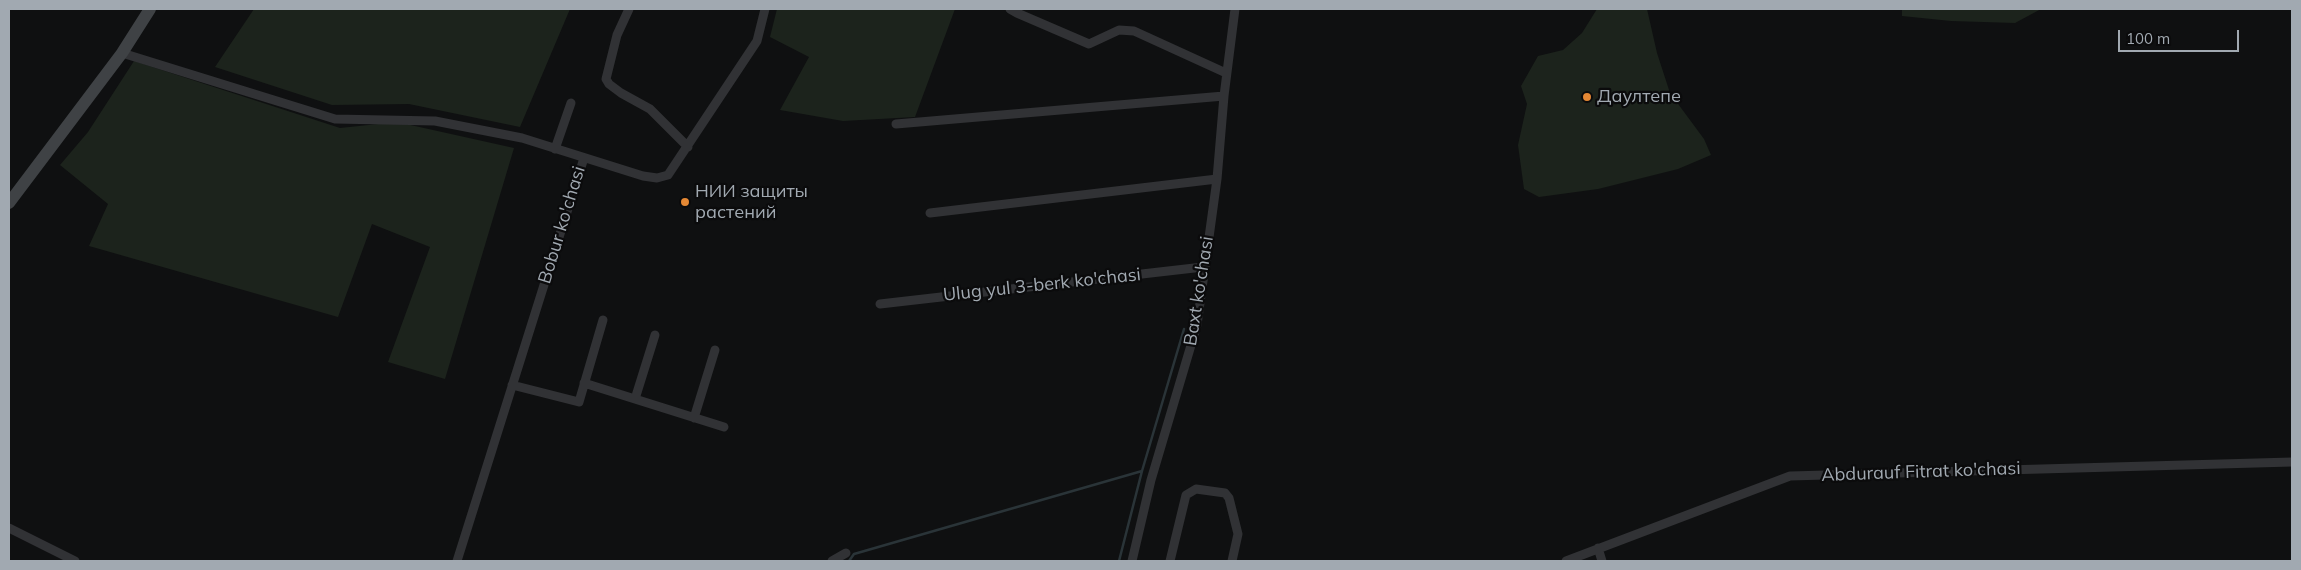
<!DOCTYPE html>
<html>
<head>
<meta charset="utf-8">
<style>
  body { margin:0 }
  #map { position:relative; width:2301px; height:570px; overflow:hidden; background:#0f1011; font-family:Mulish,sans-serif }
  canvas { display:block }
  .frame { position:absolute; inset:0; border:10px solid #a1a9b1; pointer-events:none }
  .scale { position:absolute; left:2118px; top:30px; width:121px; height:22px; box-sizing:border-box; border:2px solid #a1a9b1; border-top:0; padding-left:6px; font-size:15px; line-height:18px; white-space:nowrap; color:#a1a9b1; -webkit-text-stroke:4px #0b0b0c; paint-order:stroke }
</style>
</head>
<body>
<div id="map">
<canvas width="2301" height="570"></canvas>
<div class="frame"></div>
<div class="scale">100 m</div>
</div>
<script>
const c = document.querySelector('canvas').getContext('2d');
c.lineJoin = 'round';
function fillPath(path, color) { c.fillStyle = color; c.fill(path, 'evenodd'); }
const poly = rows => new Path2D(rows.map(r => 'M' + r).join(''));
function strokePath(path, color, width, dash) { c.strokeStyle = color; c.lineWidth = width; c.lineCap = dash ? 'butt' : 'round'; c.setLineDash(dash || []); c.stroke(path); }
function write(font, color, halo, rows, align = 'center') {
  c.font = font + ' Mulish,sans-serif'; c.lineWidth = 4.5; c.setLineDash([]); c.textBaseline = 'middle'; c.strokeStyle = halo; c.fillStyle = color; for (const [text, x, y, turn = 0] of rows) {
    c.save(); c.translate(x, y); c.rotate((+turn || 0) * Math.PI / 180); c.textAlign = isNaN(turn) ? turn : align; if (halo) c.strokeText(text, 0, 0); c.fillText(text, 0, 0); c.restore();
  }
}
fillPath(poly([
  [254,9,570,9,520,127,409,104,332,105,215,67],
  [777,9,955,9,915,117,843,121,780,110,809,57,770,37],
  [1597,9,1647,9,1657,53,1670,93,1704,139,1711,155,1678,169,1598,189,1539,197,1524,189,1518,145,1527,104,1521,86,1538,56,1563,50,1582,33],
  [1902,9,2041,9,2015,23,1951,21,1902,16],
  [134,61,340,128,397,122,514,148,445,379,388,362,430,247,372,224,338,317,89,246,108,204,60,165,88,132]
]), '#1c231c');
strokePath(poly([
  [849,561,854,554,1142,471],
  [1119,561,1142,471,1184,329]
]), '#2a3438', 2.5);
strokePath(poly([
  [629,9,617,35,606,79,609,84,621,93,650,109,688,147],
  [1010,9,1017,13,1089,44,1119,30,1134,31,1226,73],
  [122,53,335,119,435,121,522,138,643,176,657,178,668,175,757,41,765,9],
  [896,124,1224,96],
  [555,149,571,103],
  [930,213,1217,179],
  [880,304,1203,267],
  [584,383,724,427],
  [512,385,579,402,603,320],
  [635,399,655,335],
  [694,418,715,350],
  [9,528,75,561],
  [1598,548,1602,561],
  [457,561,584,158],
  [832,561,846,553],
  [1132,561,1151,480,1197,325,1217,179,1224,96,1235,9],
  [1170,561,1186,495,1196,489,1225,493,1229,498,1238,534,1232,561],
  [1566,561,1790,476,2292,462]
]), '#313235', 9);
strokePath(poly([
  [9,203,122,53,150,9]
]), '#3f4245', 12);
for (const [x, y, r, color] of [
  [1587,97,5,"#e48834"],
  [685,202,5,"#e48834"]
]) { const dot = new Path2D(); dot.arc(x, y, r, 0, 2 * Math.PI); c.fillStyle = color; c.fill(dot); strokePath(dot, '#0b0b0c', 2); }
write('18px', '#a1a9b1', '#0b0b0c', [
  ["Даултепе",1597,97],
  ["НИИ защиты",695,192],
  ["растений",695,213]
], 'left');
write('18px', '#a1a9b1', '#0b0b0c', [
  ["Bobur ko'chasi",562,225,-73],
  ["Ulug yul 3-berk ko'chasi",1042,285,-6],
  ["Baxt ko'chasi",1199,291,-81],
  ["Abdurauf Fitrat ko'chasi",1921,472,-2]
]);
</script>
</body>
</html>
